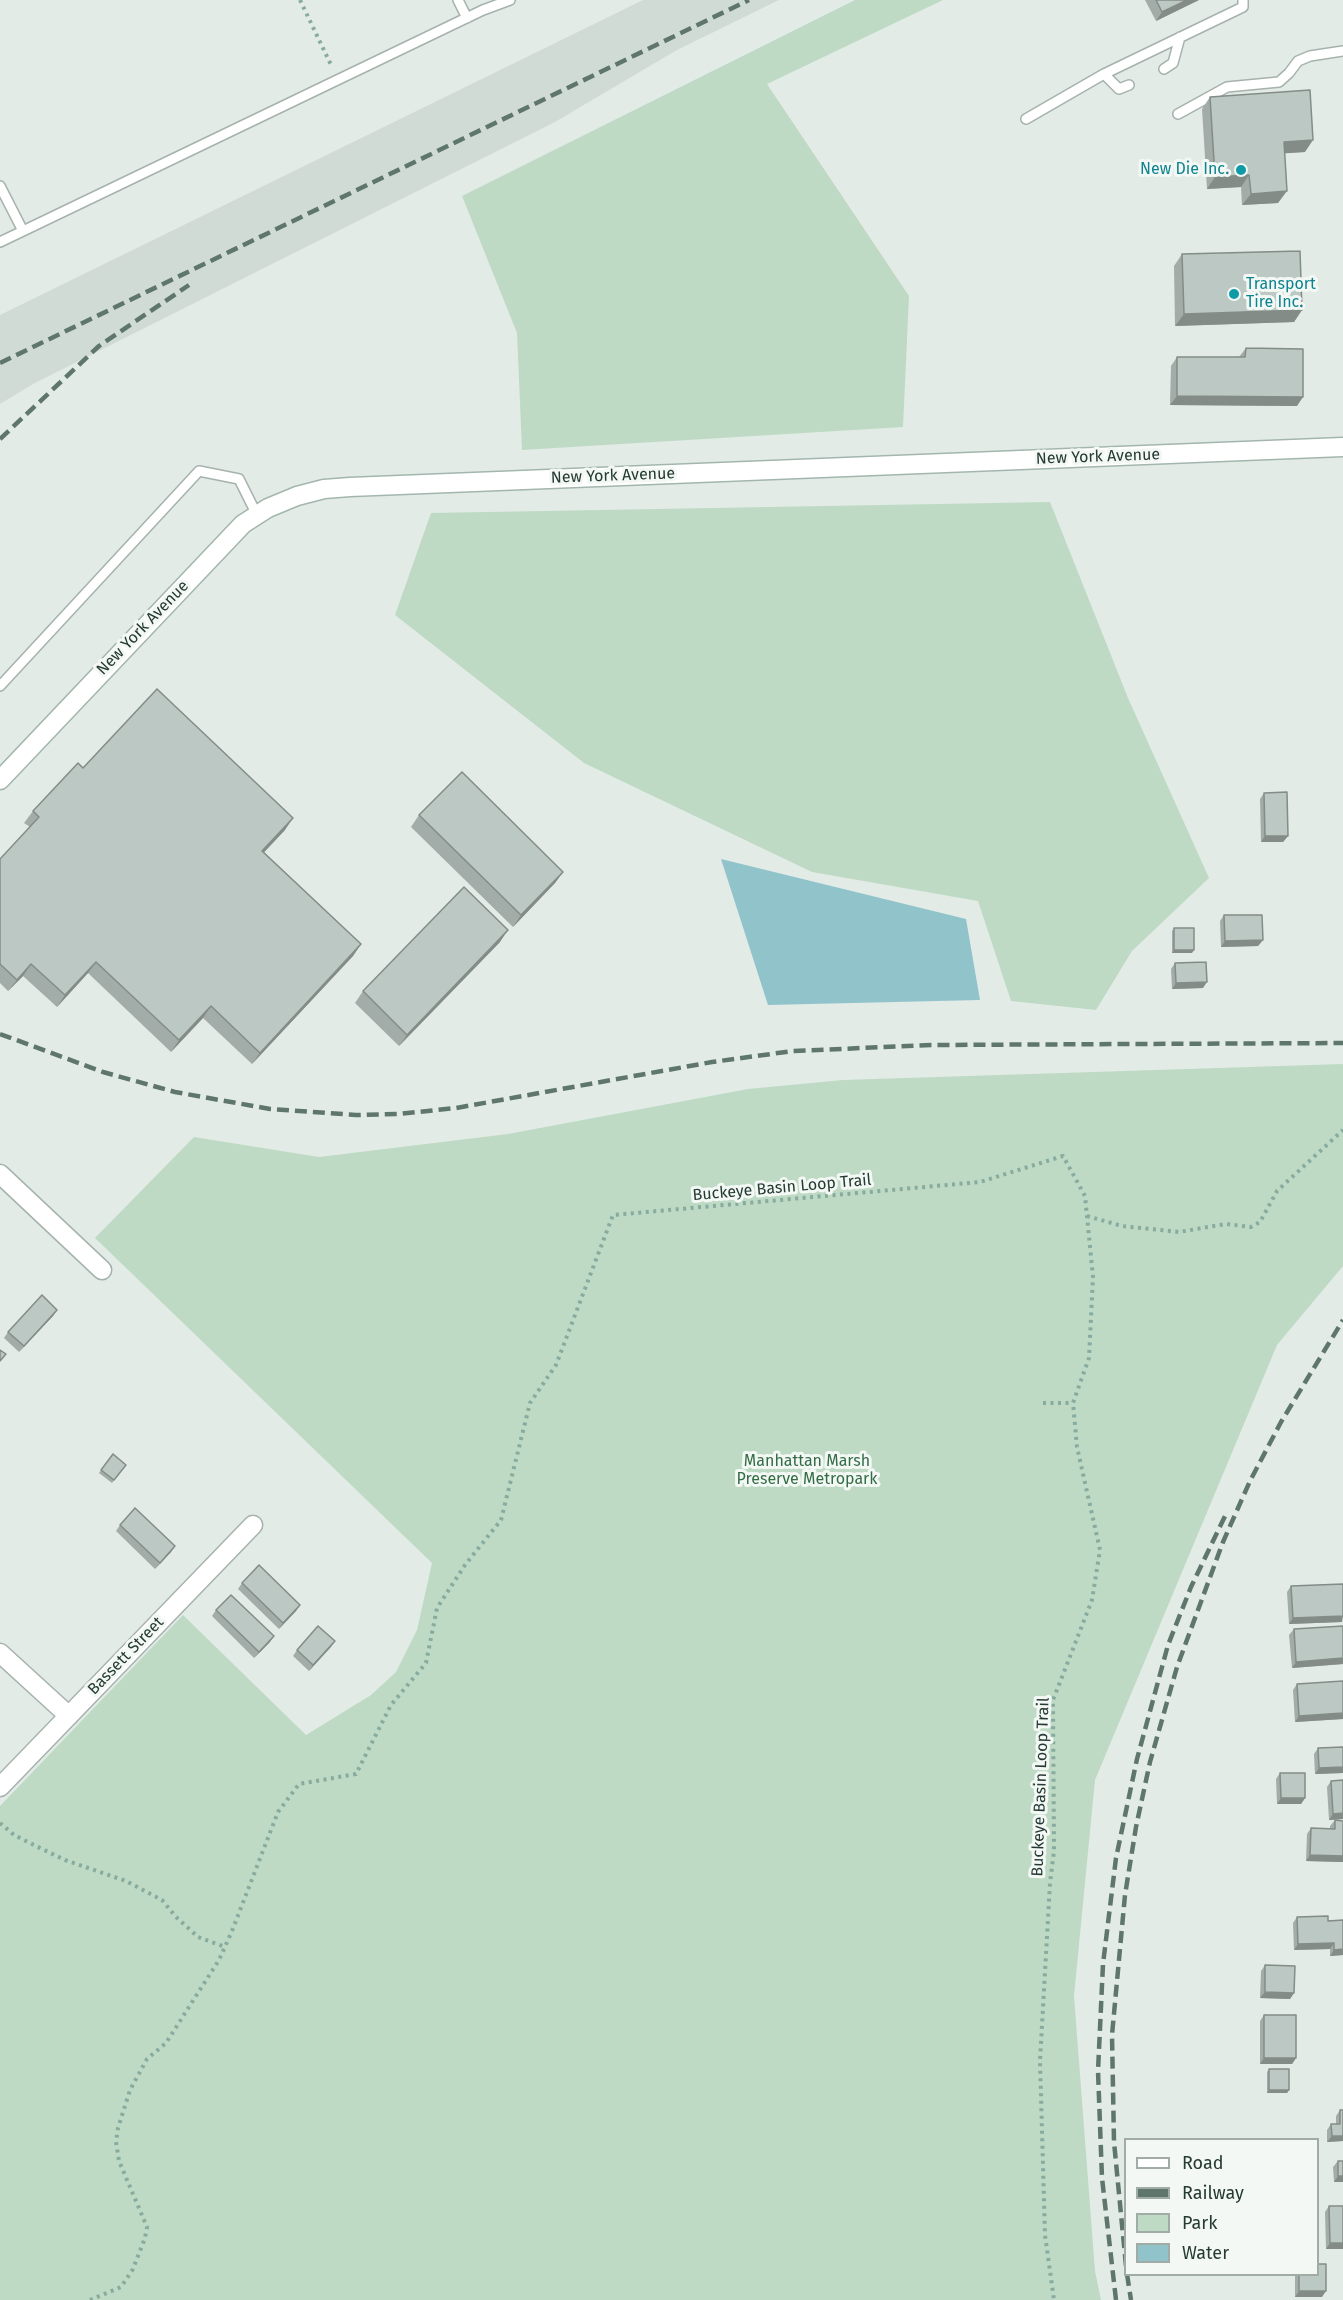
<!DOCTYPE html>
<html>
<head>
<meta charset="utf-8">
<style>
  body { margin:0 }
  #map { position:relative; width:1343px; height:2300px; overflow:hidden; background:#e3ebe7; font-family:"Fira Sans",sans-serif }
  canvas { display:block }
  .legend { position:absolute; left:1124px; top:2138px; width:195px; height:138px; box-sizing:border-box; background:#f3f8f5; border:2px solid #a1aca7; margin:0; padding:8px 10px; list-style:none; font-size:18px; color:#253a33 }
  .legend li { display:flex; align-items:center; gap:12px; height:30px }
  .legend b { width:30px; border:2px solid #a1aca7 }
</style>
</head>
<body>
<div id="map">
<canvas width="1343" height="2300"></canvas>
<ul class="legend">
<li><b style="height:8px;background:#fff"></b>Road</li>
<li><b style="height:8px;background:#5f766e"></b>Railway</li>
<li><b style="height:16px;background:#bedac4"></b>Park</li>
<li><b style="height:16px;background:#91c4ca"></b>Water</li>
</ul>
</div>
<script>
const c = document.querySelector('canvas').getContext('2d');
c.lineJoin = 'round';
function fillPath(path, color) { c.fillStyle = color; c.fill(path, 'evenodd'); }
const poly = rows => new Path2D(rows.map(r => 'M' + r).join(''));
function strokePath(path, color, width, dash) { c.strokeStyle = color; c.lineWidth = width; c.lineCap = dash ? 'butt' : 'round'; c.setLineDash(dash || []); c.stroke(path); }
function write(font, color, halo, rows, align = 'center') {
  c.font = font + ' "Fira Sans",sans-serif'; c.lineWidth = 6; c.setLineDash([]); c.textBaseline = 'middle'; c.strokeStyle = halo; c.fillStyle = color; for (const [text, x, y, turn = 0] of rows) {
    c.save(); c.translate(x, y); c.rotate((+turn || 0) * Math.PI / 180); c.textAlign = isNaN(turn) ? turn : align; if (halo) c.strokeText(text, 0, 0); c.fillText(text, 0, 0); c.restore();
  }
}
fillPath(poly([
  [643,0,779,0,677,50,555,122,33,384,0,404,0,315]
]), '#d1dbd6');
fillPath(poly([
  [855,0,943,0,767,84,909,296,903,427,522,450,517,333,462,196],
  [1050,502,1128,698,1209,878,1132,951,1096,1010,1011,1001,978,901,812,872,584,763,395,615,431,513],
  [1343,1064,1343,1266,1277,1345,1095,1780,1074,1996,1095,2271,1101,2300,0,2300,0,1806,183,1615,306,1735,371,1695,396,1672,417,1630,432,1563,95,1238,194,1137,319,1157,508,1134,748,1089,843,1080]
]), '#bedac4');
fillPath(poly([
  [721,859,966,919,980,1000,768,1005]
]), '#91c4ca');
const lane = poly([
  [458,0,467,18],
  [1164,69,1173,63,1180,37],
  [1104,74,1119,89,1129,85],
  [1178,114,1227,87,1279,82,1289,73,1298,61,1310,56,1343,51],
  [1026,119,1104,74,1243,7,1243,0],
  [0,186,23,231,483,10,510,0],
  [0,242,23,231],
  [0,686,199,471,239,479,257,515]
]);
const street = poly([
  [0,1174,102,1270],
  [0,1653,69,1716],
  [0,1787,253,1525]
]);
const secondary = poly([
  [0,780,243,524,268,508,297,496,324,489,350,487,1343,447]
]);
strokePath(lane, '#a6b2ad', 12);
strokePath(street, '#a6b2ad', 21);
strokePath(secondary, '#a3b6ae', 21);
strokePath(poly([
  [300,0,332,67],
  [1087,1216,1122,1226,1179,1232,1226,1224,1251,1227,1260,1222,1277,1191,1343,1130],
  [1043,1403,1073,1403],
  [0,1823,14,1835,36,1846,65,1860,126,1881,162,1900,176,1917,198,1937,225,1947],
  [90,2300,121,2287,133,2269,145,2238,147,2227,119,2161,116,2142,118,2128,130,2090,147,2059,166,2043,219,1960,232,1931,278,1812,299,1784,356,1774,391,1705,426,1663,437,1608,465,1565,501,1520,530,1403,556,1365,613,1215,980,1182,1063,1156,1085,1196,1093,1277,1089,1358,1073,1403,1077,1447,1100,1550,1092,1600,1053,1700,1054,1851,1050,1883,1040,2061,1045,2235,1054,2300]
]), '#87ab9e', 4, [3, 4.5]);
strokePath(lane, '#fff', 9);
strokePath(street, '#fff', 18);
strokePath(secondary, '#fff', 18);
strokePath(poly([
  [0,363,749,0],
  [0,439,99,346,189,285],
  [0,1034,103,1072,175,1092,270,1109,356,1115,399,1114,456,1108,712,1062,793,1051,931,1045,1343,1043],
  [1126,2266,1114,2142,1112,2035,1125,1895,1136,1827,1150,1762,1177,1667,1223,1542,1250,1481,1281,1422,1343,1320],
  [1127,2274,1131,2300],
  [1116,2300,1102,2178,1098,2071,1103,1964,1116,1858,1137,1759,1168,1645,1191,1587,1226,1514]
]), '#5f766e', 4.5, [12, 6]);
fillPath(poly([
  [1145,0,1199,0,1156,21],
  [1210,97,1305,152,1284,153,1278,203,1242,205,1241,187,1207,189,1202,109],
  [1182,254,1302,310,1294,322,1175,326,1174,266],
  [1246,348,1297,406,1170,405,1171,366,1177,357,1239,357],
  [83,768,285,830,264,852,361,944,353,956,252,1064,203,1018,171,1052,88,973,57,1007,23,976,8,991,0,983,0,859,30,827,24,823,33,811],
  [1264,793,1288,836,1283,842,1261,842,1260,799],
  [419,815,563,872,555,883,513,927,411,827],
  [1224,915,1263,940,1258,946,1221,947,1220,921],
  [1174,928,1192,953,1172,953,1172,931],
  [500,942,399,1046,355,1003,363,991],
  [1175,963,1203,988,1172,989,1171,969],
  [57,1310,53,1316,19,1352,4,1338,8,1332],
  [113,1454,126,1465,112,1483,99,1473],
  [120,1525,175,1546,171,1552,155,1569,116,1531],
  [242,1583,300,1605,296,1611,279,1629,238,1589],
  [1291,1586,1342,1622,1289,1624,1287,1592],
  [216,1610,270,1642,254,1658,212,1616],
  [1343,1626,1343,1664,1292,1668,1289,1635,1294,1629],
  [335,1641,309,1671,293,1656,297,1650],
  [1343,1681,1343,1719,1295,1722,1293,1690,1297,1684],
  [1343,1747,1343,1773,1315,1774,1314,1754,1318,1748],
  [1280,1773,1305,1798,1301,1804,1277,1804,1276,1779],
  [1331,1781,1343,1819,1329,1820,1327,1787],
  [1335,1820,1343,1821,1343,1862,1306,1861,1307,1834,1311,1828,1330,1829,1330,1826],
  [1297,1917,1328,1921,1343,1920,1343,1955,1330,1956,1330,1949,1294,1950,1293,1923],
  [1265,1965,1294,1993,1290,1999,1260,1998,1261,1971],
  [1264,2015,1296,2058,1292,2064,1260,2064,1260,2021],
  [1269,2069,1289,2090,1287,2093,1267,2093,1267,2072],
  [1340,2110,1343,2141,1327,2142,1327,2130,1331,2124,1336,2124,1336,2116],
  [1338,2161,1343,2182,1334,2182,1333,2167],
  [1329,2206,1343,2249,1326,2249,1325,2212],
  [1295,2274,1317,2274,1322,2297,1295,2297]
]), '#a2aca8');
fillPath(poly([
  [1187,0,1199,0,1156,21,1162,12],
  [1313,140,1305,152,1275,154,1284,142],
  [1249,175,1241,187,1207,189,1215,177],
  [1287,191,1278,203,1242,205,1251,194],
  [1302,310,1294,322,1175,326,1184,314],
  [1177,396,1303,397,1297,406,1170,405],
  [293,818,285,830,254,863,262,851],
  [1265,836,1288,836,1283,842,1261,842],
  [563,872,555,883,513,927,521,915],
  [508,930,500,942,399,1046,407,1035],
  [1263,940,1258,946,1221,947,1225,941],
  [361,944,353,956,252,1064,260,1053],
  [1174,950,1194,950,1192,953,1172,953],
  [96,962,88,973,57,1007,65,995],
  [31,964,23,976,8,991,17,980],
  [1207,982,1203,988,1172,989,1176,983],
  [211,1006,203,1018,171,1052,179,1040],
  [57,1310,53,1316,19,1352,24,1346],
  [175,1546,171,1552,155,1569,160,1563],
  [300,1605,296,1611,279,1629,283,1623],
  [1343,1616,1342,1622,1289,1624,1293,1618],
  [274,1636,270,1642,254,1658,259,1652],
  [335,1641,331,1647,309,1671,313,1665],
  [1343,1658,1343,1664,1292,1668,1296,1662],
  [1343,1713,1343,1719,1295,1722,1299,1716],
  [1343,1767,1343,1773,1315,1774,1319,1768],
  [1281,1798,1305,1798,1301,1804,1277,1804],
  [1343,1813,1343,1819,1329,1820,1333,1814],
  [1310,1855,1343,1856,1343,1862,1306,1861],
  [1334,1943,1330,1949,1294,1950,1298,1944],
  [1343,1949,1343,1955,1330,1956,1334,1950],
  [1265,1992,1294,1993,1290,1999,1260,1998],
  [1264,2058,1296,2058,1292,2064,1260,2064],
  [1269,2090,1289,2090,1287,2093,1267,2093],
  [1332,2136,1343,2136,1343,2141,1327,2142],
  [1338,2176,1343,2176,1343,2182,1334,2182],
  [1330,2243,1343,2243,1343,2249,1326,2249],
  [1299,2291,1326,2291,1322,2297,1295,2297]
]), '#848c88');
const building = poly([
  [1156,0,1187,0,1162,12,1156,0],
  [1310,90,1313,140,1284,142,1287,191,1251,194,1249,175,1215,177,1210,97,1310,90],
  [1300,251,1302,310,1184,314,1182,254,1300,251],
  [1246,348,1303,349,1303,397,1177,396,1177,357,1245,357,1246,348],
  [157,689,293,818,262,851,361,944,260,1053,211,1006,179,1040,96,962,65,995,31,964,17,980,0,964,0,859,39,817,33,811,78,763,83,768,157,689],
  [462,772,563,872,521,915,419,815,462,772],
  [1287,792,1288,836,1265,836,1264,793,1287,792],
  [464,887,508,930,407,1035,363,991,464,887],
  [1224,915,1262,915,1263,940,1225,941,1224,915],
  [1174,928,1194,928,1194,950,1174,950,1174,928],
  [1206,962,1207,982,1176,983,1175,963,1206,962],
  [42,1295,57,1310,24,1346,8,1332,42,1295],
  [0,1350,6,1354,0,1361,0,1350],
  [113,1454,126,1465,114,1480,101,1470,113,1454],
  [135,1508,175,1546,160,1563,120,1525,135,1508],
  [259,1565,300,1605,283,1623,242,1583,259,1565],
  [1343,1584,1343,1616,1293,1618,1291,1586,1343,1584],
  [231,1595,274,1636,259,1652,216,1610,231,1595],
  [318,1626,335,1641,313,1665,297,1650,318,1626],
  [1343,1626,1343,1658,1296,1662,1294,1629,1343,1626],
  [1343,1681,1343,1713,1299,1716,1297,1684,1343,1681],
  [1343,1747,1343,1767,1319,1768,1318,1748,1343,1747],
  [1280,1773,1305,1773,1305,1798,1281,1798,1280,1773],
  [1343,1780,1343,1813,1333,1814,1331,1781,1343,1780],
  [1335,1820,1343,1821,1343,1856,1310,1855,1311,1828,1335,1829,1335,1820],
  [1328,1916,1328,1921,1343,1920,1343,1949,1334,1950,1334,1943,1298,1944,1297,1917,1328,1916],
  [1265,1965,1295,1966,1294,1993,1265,1992,1265,1965],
  [1264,2015,1296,2015,1296,2058,1264,2058,1264,2015],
  [1269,2069,1289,2069,1289,2090,1269,2090,1269,2069],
  [1340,2110,1343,2110,1343,2136,1332,2136,1331,2124,1340,2124,1340,2110],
  [1338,2161,1343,2161,1343,2176,1338,2176,1338,2161],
  [1329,2206,1343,2206,1343,2243,1330,2243,1329,2206],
  [1317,2264,1326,2264,1326,2291,1299,2291,1299,2274,1317,2274,1317,2264]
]);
fillPath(building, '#bcc8c3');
strokePath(building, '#848c88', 1.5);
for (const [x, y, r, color] of [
  [1241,170,6,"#0f9aa8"],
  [1234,294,6,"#0f9aa8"]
]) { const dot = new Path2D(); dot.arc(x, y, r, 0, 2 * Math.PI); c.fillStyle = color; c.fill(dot); strokePath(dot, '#f3f8f5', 2); }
write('16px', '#0d838f', '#f3f8f5', [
  ["New Die Inc.",1229,170],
  ["Transport",1246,285,"left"],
  ["Tire Inc.",1246,303,"left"]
], 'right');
write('16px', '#253a33', '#f3f8f5', [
  ["New York Avenue",1098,457,-2],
  ["New York Avenue",613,476,-2],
  ["New York Avenue",143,628,-46],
  ["Buckeye Basin Loop Trail",782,1188,-5],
  ["Bassett Street",126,1656,-46],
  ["Buckeye Basin Loop Trail",1041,1787,-88]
]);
write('16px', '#336d46', '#f3f8f5', [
  ["Manhattan Marsh",807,1462],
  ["Preserve Metropark",807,1480]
]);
</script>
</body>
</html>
